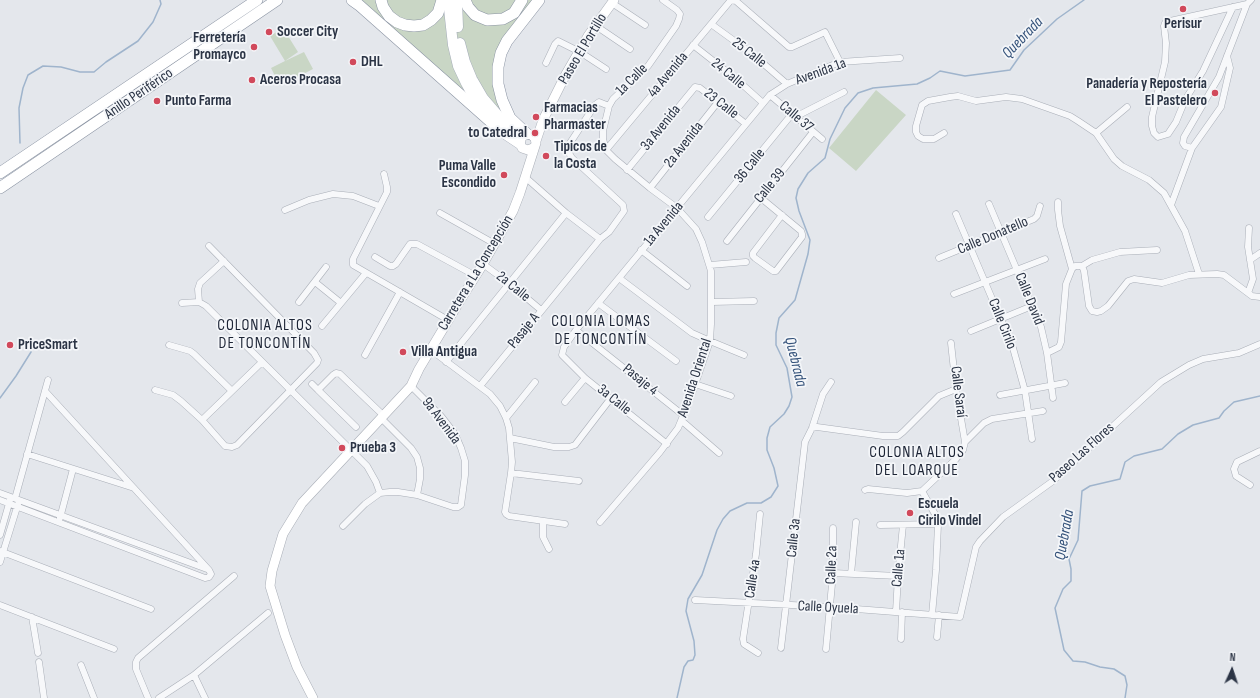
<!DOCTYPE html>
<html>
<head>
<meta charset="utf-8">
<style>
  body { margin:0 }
  #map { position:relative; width:1260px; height:698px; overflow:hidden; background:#e4e7ec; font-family:"Sofia Sans Condensed",sans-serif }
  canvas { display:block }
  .north { position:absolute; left:1212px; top:650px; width:40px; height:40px; -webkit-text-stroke:3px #f4f6f9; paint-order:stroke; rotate:3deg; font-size:11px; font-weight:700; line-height:16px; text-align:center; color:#2b3445 }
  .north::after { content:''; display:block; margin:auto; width:14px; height:18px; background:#2b3445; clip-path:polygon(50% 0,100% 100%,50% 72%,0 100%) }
</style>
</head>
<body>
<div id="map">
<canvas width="1260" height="698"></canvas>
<div class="north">N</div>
</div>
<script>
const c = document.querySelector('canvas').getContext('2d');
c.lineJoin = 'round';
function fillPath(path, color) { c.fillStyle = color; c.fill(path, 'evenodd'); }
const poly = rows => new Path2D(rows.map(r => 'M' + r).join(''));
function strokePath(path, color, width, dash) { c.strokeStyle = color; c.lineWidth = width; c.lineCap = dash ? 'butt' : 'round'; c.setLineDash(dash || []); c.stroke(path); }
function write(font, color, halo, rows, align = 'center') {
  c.font = font + ' "Sofia Sans Condensed",sans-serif'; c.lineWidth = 3.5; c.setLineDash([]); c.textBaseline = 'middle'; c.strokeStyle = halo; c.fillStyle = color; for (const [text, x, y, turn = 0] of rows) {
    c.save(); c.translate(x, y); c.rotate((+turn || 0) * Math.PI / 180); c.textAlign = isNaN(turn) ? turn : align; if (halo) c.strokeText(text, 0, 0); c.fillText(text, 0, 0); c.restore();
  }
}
fillPath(poly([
  [352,0,539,0,507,41,498,84,520,140],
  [283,28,298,52,285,61,304,52,313,69,280,86,271,68,285,61,270,36],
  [876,90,906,115,856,171,829,148]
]), '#c9d6c5');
strokePath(poly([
  [20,143,19,108,23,88,28,75,43,66,61,67,80,72,94,72,106,62,138,41,153,22,161,4,160,0],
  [0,398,16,376,31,352],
  [677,698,684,667,688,661,693,660,695,655,694,641,686,611,688,599,702,575,717,530,723,519,730,511,747,503,761,503,771,497,778,486,774,468,767,450,767,438,770,427,784,414,789,406,792,397,787,368,776,345,776,333,779,318,795,300,808,254,810,240,799,211,796,198,798,189,808,173,825,158,830,139,845,108,858,93,873,88,917,84,930,78,940,71,965,76,1010,70,1024,50,1057,19,1084,0],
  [1125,698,1127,685,1125,676,1114,669,1100,667,1085,662,1073,661,1064,650,1055,608,1063,589,1071,581,1071,569,1069,559,1078,540,1082,491,1090,486,1120,479,1125,462,1134,456,1162,449,1178,434,1193,425,1219,418,1224,411,1234,402,1260,396]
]), '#9fb4cc', 1.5);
const minor = poly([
  [612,3,645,25],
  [1233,7,1203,71,1185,100,1176,122,1168,134,1158,137,1154,133,1152,126,1152,117,1165,62,1166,43,1164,26,1165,23,1170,21,1247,4],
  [711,24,751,53,787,84],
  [596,26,630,49],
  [693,45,735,78,763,103],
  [546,63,555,44,558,41,580,52,606,69],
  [770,95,822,139],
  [795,117,844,92],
  [944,133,934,139,923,139,918,136,916,132,916,126,922,105,928,101,950,97,958,96,976,101,1006,97,1022,99,1070,116,1078,121,1096,133,1114,159,1122,166,1149,180,1164,193,1185,231,1199,274],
  [1096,133,1127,107],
  [1192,148,1221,107,1230,68,1227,56],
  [606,150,731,0,736,1,789,47,792,47,825,32,840,62],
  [627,170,695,87,700,88,746,124],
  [384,174,387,187,387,192,353,259,353,265,448,320],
  [525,177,566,213,600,239],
  [650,188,718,102],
  [761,198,801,231,802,234,802,237,776,271,773,271,755,258,753,256,753,253,782,215],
  [1058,202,1058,210,1060,226,1072,269],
  [989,204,1041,327,1047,353,1053,398],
  [1171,205,1192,148,1185,146,1183,143,1184,137,1219,77,1247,4,1251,0],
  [285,210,309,200,333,194,353,196,379,206],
  [440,213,495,244],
  [956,214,1013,348,1025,391,1032,439],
  [708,217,792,114],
  [727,241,813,132],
  [641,250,687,286],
  [375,257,390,266,393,266,396,264,410,244,417,244,476,276],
  [939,258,1034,219,1037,216,1040,206],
  [1250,260,1260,253],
  [483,264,510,284,541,310],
  [710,265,746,262],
  [1082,266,1092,260,1120,252,1157,250],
  [619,278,692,333,710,341,744,355],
  [315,282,341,303],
  [1248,293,1253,279,1248,247,1249,228],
  [954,294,1045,259],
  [199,302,198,289,200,283,224,261],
  [299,302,326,267],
  [712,302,754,301],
  [182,303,199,302,206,306,367,466,376,482,380,493],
  [598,303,676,361],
  [322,326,366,273],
  [576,330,683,415],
  [971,331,1032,306],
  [951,343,956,389,965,442],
  [169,345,190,351,194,354,232,391],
  [431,350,490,394,500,406,506,418,509,428,512,462,511,473,505,512,506,514,509,516,565,524],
  [1047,353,1059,347,1061,342,1066,284,1072,269,1075,266,1082,266,1084,271,1089,306,1092,311,1097,312,1101,311,1108,306,1128,281,1134,279,1162,283,1189,275,1217,274,1224,275,1252,296,1260,297],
  [365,355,400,292],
  [446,362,566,213],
  [312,384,318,390],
  [695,384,731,396],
  [480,386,600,239,609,232,624,211,623,205,572,158,569,153,568,147,570,143,595,105,599,102,609,106],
  [155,390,173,395,181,401,202,420,225,446,232,447,237,445,317,363,318,360,314,353,209,246],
  [1000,395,1065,383],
  [565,402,585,378],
  [381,418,411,448,417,457,420,468,420,479,417,495],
  [506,418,535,382],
  [202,420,262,362],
  [682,421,719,453],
  [356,427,318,390,333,375,336,373,340,374,383,415],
  [812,428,817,427,883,436,898,436,903,432,939,396,956,389],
  [510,438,554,447,569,447,575,445,611,398],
  [667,444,585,378,562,355,564,347,576,330,770,95,787,84,840,62,900,58],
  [27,454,134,488],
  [511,473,579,481],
  [1250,485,1236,476,1234,469,1237,462,1260,451],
  [865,490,868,489,907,493,922,491,956,459,963,450,965,442,984,423,992,419,1043,411],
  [922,491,936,516,938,524,936,570,932,615],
  [0,493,207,569],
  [16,495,48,380],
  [0,500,205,578,209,577,211,574,209,570,45,391],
  [60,518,73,469],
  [543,521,543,537,549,549],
  [600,522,660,452,678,428,690,399,710,341,711,324,711,271,702,242,696,229,677,208,650,188,615,159,606,150,603,139,603,131,609,106,613,99,648,66,676,26,679,19,680,14,677,10,663,0],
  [880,525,938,524],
  [343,526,365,504,380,493,390,492,398,492,417,495,453,507,458,507,461,505,465,475,465,461,461,448,455,434,441,416,411,386],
  [0,535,10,500],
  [0,551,151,609],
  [0,562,18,504],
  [833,573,898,576],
  [851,574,856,522],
  [695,600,830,607,960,617,976,547,980,541,1003,517,1053,481,1161,382,1189,365,1203,359,1239,353,1260,344],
  [0,605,114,649],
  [896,612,898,576,903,525],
  [32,617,38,653],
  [937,637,939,615],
  [901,639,902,612],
  [781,648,805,442,812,428,823,394,831,382],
  [826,649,833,573,833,528],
  [758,653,744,644,743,639,756,554,760,514],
  [39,662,44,698],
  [81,665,94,698],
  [194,675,205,698],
  [148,698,136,669,136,662,138,658,234,576],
  [159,698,194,675,268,613]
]);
const secondary = poly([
  [536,141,543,120,566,74,588,36,614,0],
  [313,698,297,667,285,635,270,586,272,571,283,534,302,503,411,386,419,369,461,299,483,264,513,211,520,193,536,143,535,138,531,135,527,134,522,137,520,142,522,148,528,150,533,148]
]);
const primary = poly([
  [448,0,453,45,458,66,466,83,477,103,491,122,502,132,520,144],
  [457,0,458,27],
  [460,43,465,62,472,79,483,98,502,120,515,130,525,134]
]);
const trunk = poly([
  [352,0,359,5,491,122],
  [381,0,383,7,389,16,397,22,405,25,414,26,423,25,431,20,438,13,442,0],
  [465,0,468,7,475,15,487,20,503,19,514,13,522,0],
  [527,134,510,118,502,100,498,84,498,67,501,53,507,41,539,0],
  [0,173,257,0],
  [0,188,277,0]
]);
strokePath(minor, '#a9aeb7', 7);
strokePath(secondary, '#a9aeb7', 10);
strokePath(primary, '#a3abb8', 11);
strokePath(trunk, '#8b94a3', 12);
strokePath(minor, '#f7f8fa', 6);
strokePath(secondary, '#fff', 9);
strokePath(primary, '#fff', 10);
strokePath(trunk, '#fff', 11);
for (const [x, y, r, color] of [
  [1183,9,4,"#d1495b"],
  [269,32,4,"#d1495b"],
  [254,47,4,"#d1495b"],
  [353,62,4,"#d1495b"],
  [252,80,4,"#d1495b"],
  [1215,93,4,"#d1495b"],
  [157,101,4,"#d1495b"],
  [536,117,4,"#d1495b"],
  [535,133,4,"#d1495b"],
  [546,156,4,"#d1495b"],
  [504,175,4,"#d1495b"],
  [10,345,4,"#d1495b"],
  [403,352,4,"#d1495b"],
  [342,448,4,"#d1495b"],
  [910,513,4,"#d1495b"]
]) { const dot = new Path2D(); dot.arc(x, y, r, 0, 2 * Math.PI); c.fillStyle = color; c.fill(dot); strokePath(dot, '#f4f6f9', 1.5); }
write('bold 15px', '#2b3445', '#f4f6f9', [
  ["Perisur",1183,24,"center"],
  ["Soccer City",277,32],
  ["Ferretería",246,38,"right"],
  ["Promayco",246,55,"right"],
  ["DHL",361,62],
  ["Aceros Procasa",260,80],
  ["Panadería y Repostería",1207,84,"right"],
  ["El Pastelero",1207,101,"right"],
  ["Punto Farma",165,101],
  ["Farmacias",544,108],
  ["Pharmaster",544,125],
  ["to Catedral",527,133,"right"],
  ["Tipicos de",554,147],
  ["la Costa",554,164],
  ["Puma Valle",496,166,"right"],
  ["Escondido",496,183,"right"],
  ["PriceSmart",18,345],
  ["Villa Antigua",411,352],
  ["Prueba 3",350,448],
  ["Escuela",918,504],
  ["Cirilo Vindel",918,521]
], 'left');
write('15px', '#2b3445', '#f4f6f9', [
  ["Paseo El Portillo",583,49,-59],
  ["25 Calle",749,53,38],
  ["Avenida 1a",821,72,-20],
  ["24 Calle",728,74,39],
  ["4a Avenida",668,75,-50],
  ["1a Calle",632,80,-45],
  ["Anillo Periférico",139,94,-34],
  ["23 Calle",721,104,38],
  ["Calle 37",796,117,40],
  ["3a Avenida",661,128,-51],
  ["2a Avenida",684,145,-52],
  ["36 Calle",750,166,-51],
  ["Calle 39",770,186,-51],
  ["1a Avenida",664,224,-50],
  ["Calle Donatello",993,236,-23],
  ["Carretera a La Concepción",476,273,-59],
  ["2a Calle",513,287,39],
  ["Calle David",1029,299,68],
  ["Calle Cirilo",1002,324,68],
  ["Pasaje A",524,331,-51],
  ["Avenida Oriental",695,378,-72],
  ["Pasaje 4",640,380,39],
  ["Calle Saraí",958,392,83],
  ["3a Calle",614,400,39],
  ["9a Avenida",441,421,53],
  ["Paseo Las Flores",1082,453,-42],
  ["Calle 3a",794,538,-84],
  ["Calle 2a",832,565,-88],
  ["Calle 1a",899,568,-85],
  ["Calle 4a",753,579,-81],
  ["Calle Oyuela",828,608,3]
]);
write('italic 16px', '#34527a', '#f4f6f9', [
  ["Quebrada",1023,38,-46],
  ["Quebrada",795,362,76],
  ["Quebrada",1065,535,-80]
]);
c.letterSpacing = '1px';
write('16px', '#1d2536', '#f4f6f9', [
  ["COLONIA LOMAS",601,322],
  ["DE TONCONTÍN",601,340],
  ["COLONIA ALTOS",265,326],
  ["DE TONCONTÍN",265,344],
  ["COLONIA ALTOS",917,453],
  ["DEL LOARQUE",917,471]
]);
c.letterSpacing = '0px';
</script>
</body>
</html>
